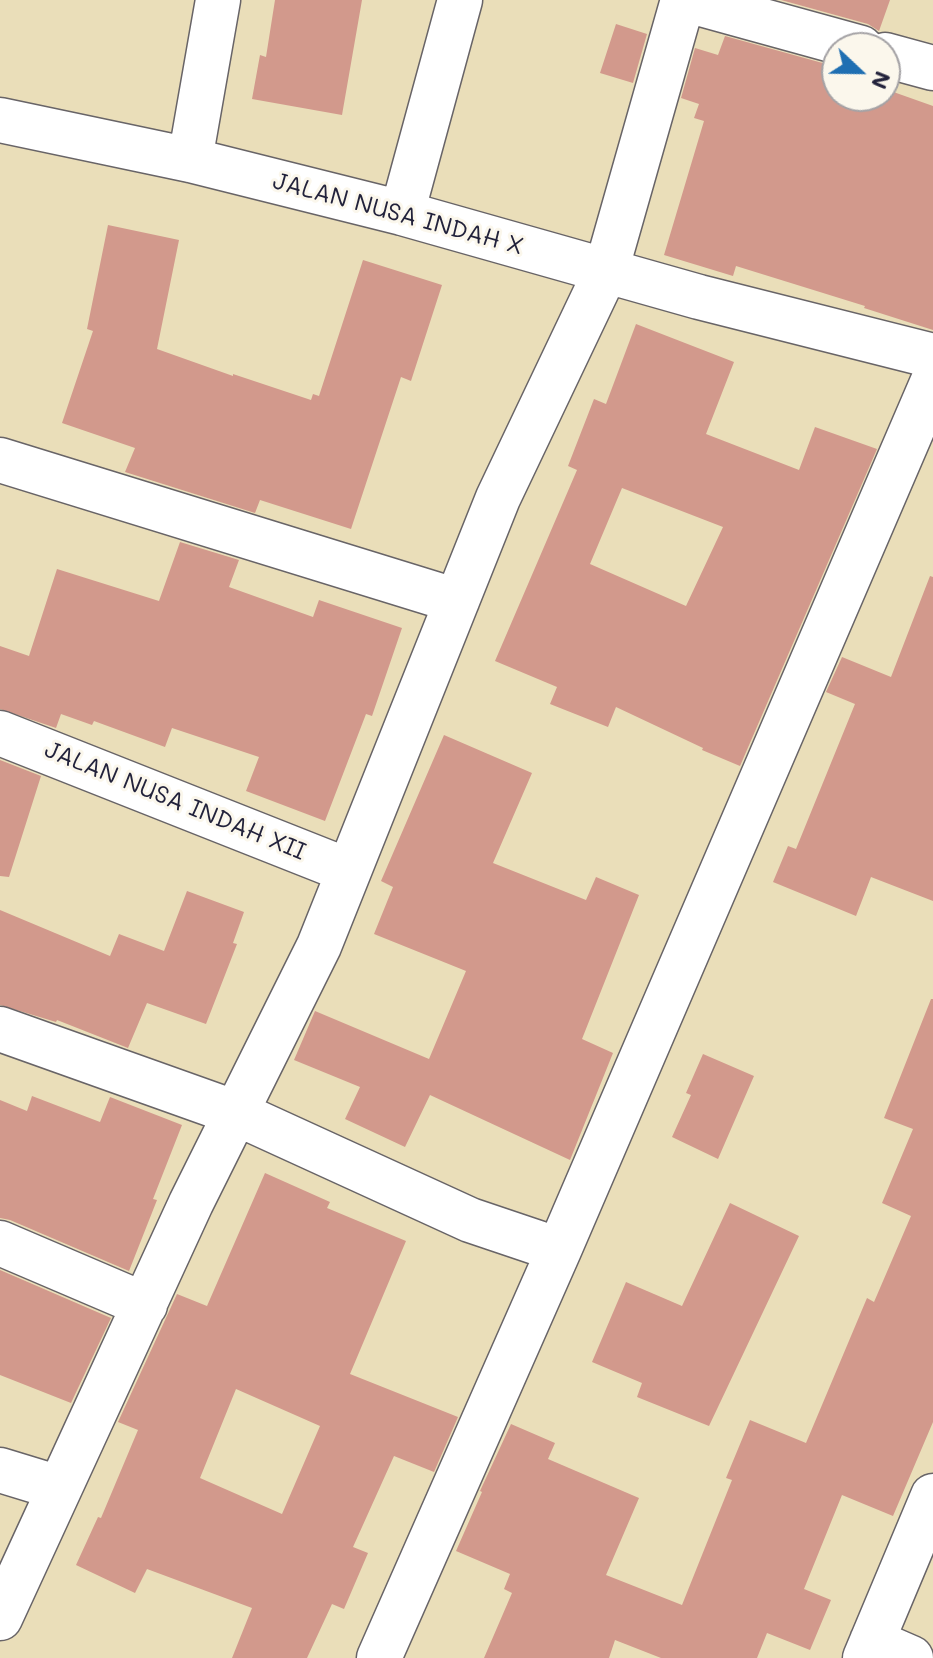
<!DOCTYPE html>
<html>
<head>
<meta charset="utf-8">
<style>
  body { margin:0 }
  #map { position:relative; width:933px; height:1658px; overflow:hidden; background:#eadeb9; font-family:Mali,sans-serif }
  canvas { display:block }
  .north { position:absolute; left:821px; top:32px; width:80px; height:80px; box-sizing:border-box; background:#fbf7ec; border:2px solid #a4a2a5; border-radius:50%; rotate:112deg; font-size:22px; font-weight:700; line-height:32px; text-align:center; color:#22223b }
  .north::after { content:''; display:block; margin:auto; width:28px; height:36px; background:#1f6fb2; clip-path:polygon(50% 0,100% 100%,50% 72%,0 100%) }
</style>
</head>
<body>
<div id="map">
<canvas width="933" height="1658"></canvas>
<div class="north">N</div>
</div>
<script>
const c = document.querySelector('canvas').getContext('2d');
c.lineJoin = 'round';
function fillPath(path, color) { c.fillStyle = color; c.fill(path, 'evenodd'); }
const poly = rows => new Path2D(rows.map(r => 'M' + r).join(''));
function strokePath(path, color, width, dash) { c.strokeStyle = color; c.lineWidth = width; c.lineCap = dash ? 'butt' : 'round'; c.setLineDash(dash || []); c.stroke(path); }
function write(font, color, halo, rows, align = 'center') {
  c.font = font + ' Mali,sans-serif'; c.lineWidth = 6; c.setLineDash([]); c.textBaseline = 'middle'; c.strokeStyle = halo; c.fillStyle = color; for (const [text, x, y, turn = 0] of rows) {
    c.save(); c.translate(x, y); c.rotate((+turn || 0) * Math.PI / 180); c.textAlign = isNaN(turn) ? turn : align; if (halo) c.strokeText(text, 0, 0); c.fillText(text, 0, 0); c.restore();
  }
}
fillPath(poly([
  [275,0,362,0,342,115,252,99,260,55,266,57],
  [781,0,890,0,879,31,868,24],
  [616,24,647,34,633,83,600,73],
  [725,36,837,67,837,96,885,96,885,89,933,106,933,330,864,308,865,306,736,266,733,276,664,255,704,121,694,118,699,104,681,98,695,48,718,55],
  [108,225,179,240,157,349,233,376,233,374,311,400,313,394,319,396,363,260,442,285,411,381,401,377,351,529,260,500,255,513,125,472,135,448,62,423,93,331,87,329],
  [636,324,734,362,706,434,799,470,815,427,877,449,740,766,702,750,703,748,616,707,608,727,550,704,557,687,495,661,577,470,568,466,594,399,606,404],
  [622,488,723,527,686,606,590,564],
  [180,542,239,560,229,587,313,617,319,600,402,628,372,716,366,714,325,821,246,791,259,757,172,728,165,747,94,721,92,725,61,714,56,728,0,709,0,646,29,656,57,569,159,601],
  [930,576,933,577,933,901,871,877,856,916,773,882,788,846,796,849,855,704,826,692,842,657,891,677],
  [444,735,532,773,493,863,586,900,596,877,639,895,582,1039,613,1053,570,1160,430,1095,405,1147,345,1119,360,1087,294,1060,315,1011,429,1059,466,971,374,934,393,887,381,881],
  [0,760,41,776,9,877,0,876],
  [187,891,244,912,233,943,237,944,206,1024,147,1003,128,1048,57,1020,56,1022,0,1005,0,910,110,956,119,934,164,951],
  [931,999,933,999,933,1422,893,1516,842,1495,804,1589,831,1600,810,1650,767,1633,757,1658,661,1658,615,1640,609,1658,484,1658,512,1593,504,1589,510,1574,456,1551,482,1492,480,1491,511,1424,555,1443,548,1459,639,1498,606,1575,682,1605,732,1480,726,1478,750,1420,806,1443,867,1298,874,1302,911,1216,882,1203,913,1129,884,1118],
  [703,1054,754,1076,718,1159,672,1137,691,1095,686,1093],
  [32,1096,100,1122,110,1097,182,1125,153,1199,157,1200,129,1271,10,1220,0,1218,0,1100,27,1111],
  [265,1173,330,1202,327,1208,406,1241,350,1374,458,1417,434,1472,394,1456,353,1547,368,1553,344,1609,332,1604,307,1658,232,1658,252,1608,147,1569,135,1593,76,1565,98,1517,101,1518,138,1430,118,1422,177,1294,207,1306],
  [236,1389,320,1426,282,1514,200,1478],
  [730,1203,799,1236,709,1426,637,1397,642,1383,592,1362,626,1282,682,1306],
  [0,1270,111,1318,71,1403,0,1375]
]), '#d2998c');
const minor = poly([
  [687,0,861,48],
  [885,55,933,68],
  [0,120,190,160,402,213,699,297,933,356],
  [190,160,218,0],
  [402,213,460,0],
  [0,460,457,601],
  [0,733,349,871],
  [0,1029,236,1113,470,1220,559,1250],
  [0,1243,145,1305],
  [0,1470,59,1488],
  [0,1618,191,1203,319,946,498,498,606,271,683,0],
  [872,1641,911,1658],
  [379,1658,559,1250,933,381],
  [865,1658,933,1496]
]);
strokePath(minor, '#686467', 47);
strokePath(minor, '#fff', 44);
write('24px', '#22223b', '#fbf7ec', [
  ["JALAN NUSA INDAH X",398,214,15],
  ["JALAN NUSA INDAH XII",175,801,22]
]);
</script>
</body>
</html>
